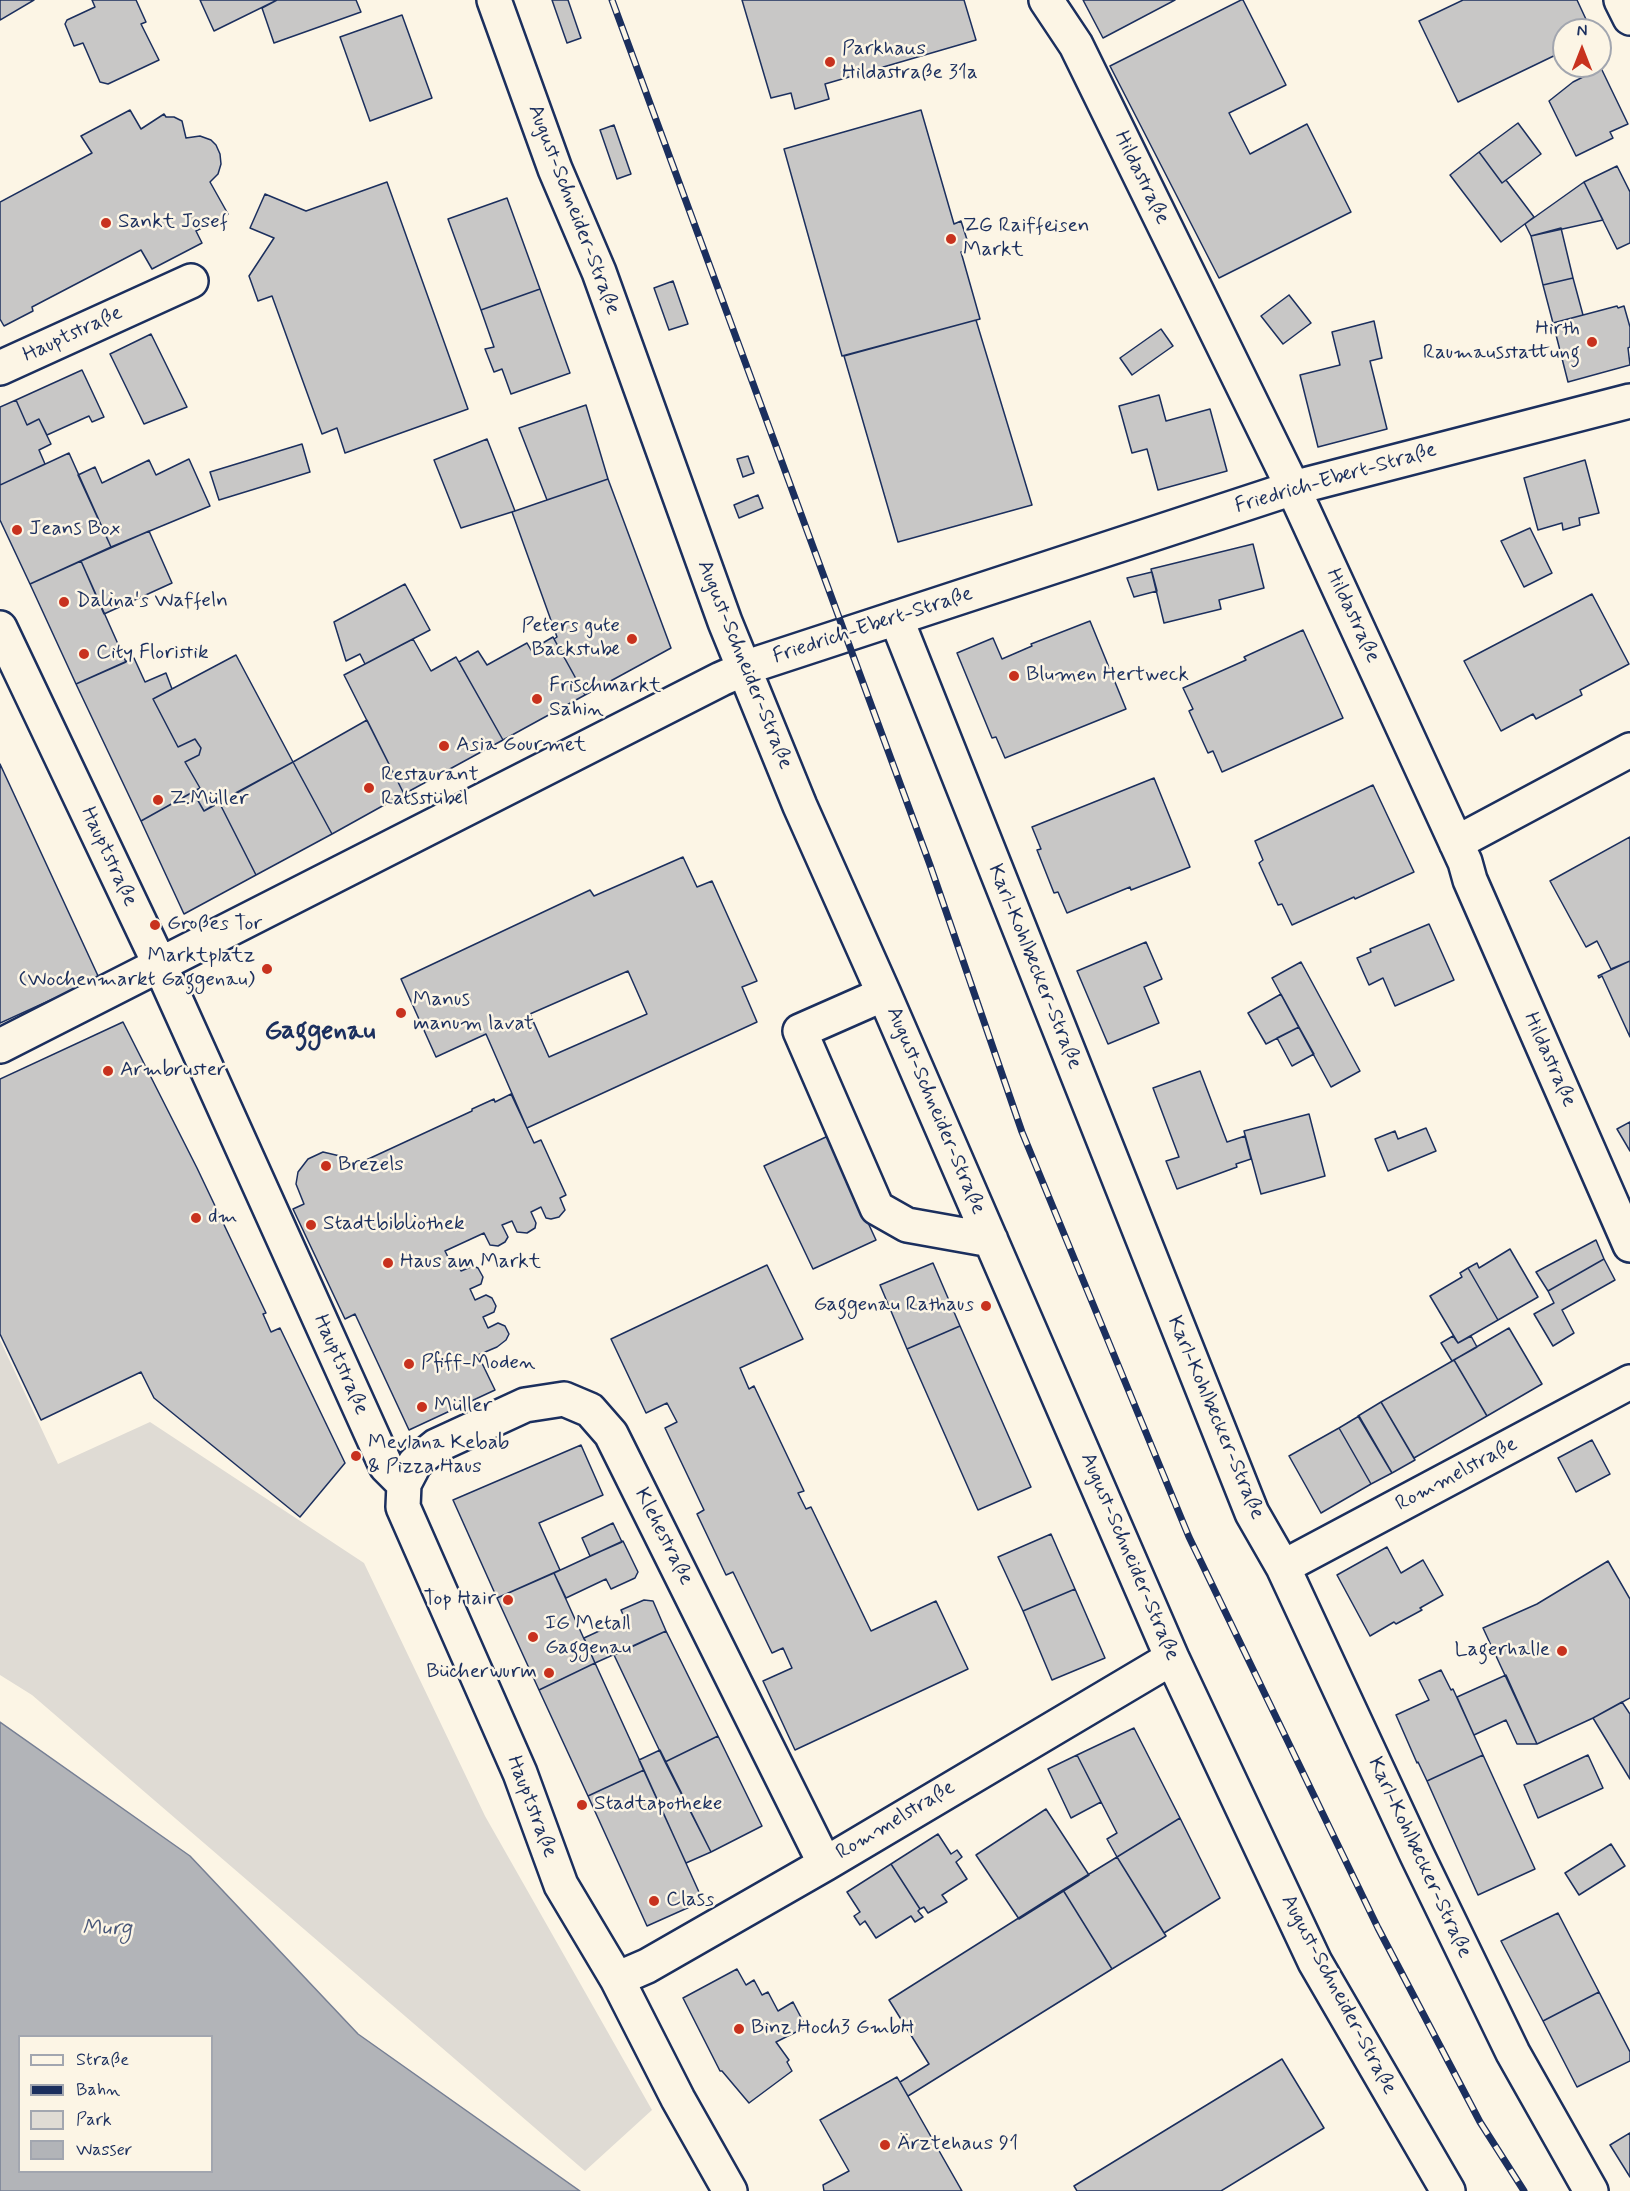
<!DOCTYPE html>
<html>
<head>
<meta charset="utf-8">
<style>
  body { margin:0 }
  #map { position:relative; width:1630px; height:2191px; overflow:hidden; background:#fcf5e5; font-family:Mynerve,sans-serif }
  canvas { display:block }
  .legend { position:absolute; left:18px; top:2035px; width:195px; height:138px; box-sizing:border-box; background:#fcf5e5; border:2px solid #a2a6af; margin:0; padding:8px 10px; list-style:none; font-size:18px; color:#1b2f5e }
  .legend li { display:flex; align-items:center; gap:12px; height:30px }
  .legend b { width:30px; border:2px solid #a2a6af }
  .north { position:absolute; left:1552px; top:18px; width:60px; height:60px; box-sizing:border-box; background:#fcf5e5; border:2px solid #a2a6af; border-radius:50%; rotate:0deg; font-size:16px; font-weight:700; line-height:24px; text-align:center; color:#1b2f5e }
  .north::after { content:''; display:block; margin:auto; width:21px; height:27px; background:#c8321e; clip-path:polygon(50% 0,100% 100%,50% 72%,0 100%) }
</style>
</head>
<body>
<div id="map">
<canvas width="1630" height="2191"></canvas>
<ul class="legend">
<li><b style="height:8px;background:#fcf5e5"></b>Straße</li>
<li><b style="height:8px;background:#1b2f5e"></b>Bahn</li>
<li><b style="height:16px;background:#dfdbd4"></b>Park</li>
<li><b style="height:16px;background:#b2b4b8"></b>Wasser</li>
</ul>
<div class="north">N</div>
</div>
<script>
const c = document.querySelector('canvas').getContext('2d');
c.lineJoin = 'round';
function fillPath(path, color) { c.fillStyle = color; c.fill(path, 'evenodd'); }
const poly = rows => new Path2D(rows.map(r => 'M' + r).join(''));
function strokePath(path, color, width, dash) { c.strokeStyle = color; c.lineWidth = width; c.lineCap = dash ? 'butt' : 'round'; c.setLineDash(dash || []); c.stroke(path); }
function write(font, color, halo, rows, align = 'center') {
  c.font = font + ' Mynerve,sans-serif'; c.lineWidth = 5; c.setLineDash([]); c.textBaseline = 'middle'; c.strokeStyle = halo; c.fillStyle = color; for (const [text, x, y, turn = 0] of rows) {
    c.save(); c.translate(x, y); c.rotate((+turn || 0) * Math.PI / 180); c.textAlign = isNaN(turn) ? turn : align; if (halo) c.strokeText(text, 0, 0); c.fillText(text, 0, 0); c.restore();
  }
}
fillPath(poly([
  [0,1340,58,1464,150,1422,364,1563,485,1816,652,2110,585,2171,32,1695,0,1675]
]), '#dfdbd4');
const water = poly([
  [0,1722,190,1856,358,2034,580,2191,0,2191,0,1722],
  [20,2036,212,2036,212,2172,20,2172,20,2036]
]);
fillPath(water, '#b2b4b8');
strokePath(water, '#767f94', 1.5);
const building = poly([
  [0,0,34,0,0,20,0,0],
  [92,0,136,0,146,22,141,24,159,60,108,84,100,82,83,43,74,46,65,24,67,20,95,7,92,0],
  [200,0,277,0,214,31,200,0],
  [277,0,356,0,361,12,274,43,262,8,277,0],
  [552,0,568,0,581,38,567,43,552,0],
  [742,0,964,0,976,40,825,84,829,99,795,109,791,93,771,98,742,0],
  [1083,0,1175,0,1103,38,1083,0],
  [1241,0,1243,0,1286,85,1229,113,1250,154,1307,124,1351,212,1219,278,1110,66,1241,0],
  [1463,0,1577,0,1591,30,1564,30,1564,51,1458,102,1419,21,1463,0],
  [402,15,432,98,370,121,340,37,402,15],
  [1601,68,1628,124,1610,132,1613,138,1576,156,1549,101,1573,82,1601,68],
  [130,110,141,129,164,114,166,117,174,117,182,121,186,138,200,136,211,140,216,145,220,154,221,164,218,174,210,182,228,214,196,231,202,243,152,269,141,250,32,307,33,311,4,326,0,319,0,202,92,153,81,136,130,110],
  [921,110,954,224,961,221,970,249,961,252,980,319,842,356,784,149,921,110],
  [1518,123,1541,154,1502,183,1479,152,1518,123],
  [614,125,631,174,617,179,600,130,614,125],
  [1479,152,1502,183,1506,180,1534,217,1501,242,1450,175,1479,152],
  [1617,166,1630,192,1630,243,1617,249,1584,182,1617,166],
  [387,182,468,409,345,453,337,428,322,434,272,296,258,301,249,276,274,238,250,228,265,194,306,211,387,182],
  [1584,182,1603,220,1531,236,1525,224,1584,182],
  [507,198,540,289,481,310,448,219,507,198],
  [1561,228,1573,278,1543,285,1531,236,1561,228],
  [1573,278,1583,315,1553,323,1543,285,1573,278],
  [673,281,688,324,669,330,654,288,673,281],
  [540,289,570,373,511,394,502,369,494,372,485,349,494,347,481,310,540,289],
  [1289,295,1311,323,1283,344,1261,316,1289,295],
  [1617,306,1618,308,1624,306,1630,327,1630,347,1628,348,1630,365,1568,382,1553,323,1617,306],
  [976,320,1032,505,898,542,844,356,976,320],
  [1374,321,1382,358,1370,361,1387,429,1318,447,1300,375,1340,365,1332,332,1374,321],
  [1161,329,1173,346,1132,375,1120,358,1161,329],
  [151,334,187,407,144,424,110,354,151,334],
  [82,370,104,417,92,422,89,416,47,435,39,419,27,425,16,400,82,370],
  [1159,395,1166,421,1210,409,1227,471,1158,490,1147,449,1132,453,1119,406,1159,395],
  [16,400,27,425,39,419,51,444,39,450,45,464,0,485,0,407,16,400],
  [586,405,608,479,547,500,519,428,586,405],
  [487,439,515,511,461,528,434,460,487,439],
  [302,444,310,472,219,500,210,472,302,444],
  [69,453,111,547,30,584,0,520,0,485,69,453],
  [748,456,754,473,743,477,737,459,748,456],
  [189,459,210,506,111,547,78,475,95,467,102,483,149,460,156,475,189,459],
  [1585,460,1599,513,1579,518,1580,525,1563,530,1562,523,1538,530,1524,478,1585,460],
  [608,479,671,648,585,695,554,639,557,637,512,512,608,479],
  [758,495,763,508,739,518,734,505,758,495],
  [1530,528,1552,573,1524,587,1501,541,1530,528],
  [149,531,172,583,104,614,81,561,149,531],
  [1253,544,1264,588,1219,600,1221,609,1164,623,1151,569,1253,544],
  [81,561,126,662,76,684,30,584,81,561],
  [1152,572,1157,591,1134,597,1127,578,1152,572],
  [405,584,430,630,365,664,360,654,346,661,334,622,405,584],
  [1592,594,1629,664,1580,690,1582,695,1536,719,1533,714,1501,731,1464,661,1592,594],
  [1090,621,1126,709,1005,758,996,737,992,738,957,653,993,638,1002,659,1032,646,1031,644,1090,621],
  [1303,630,1343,718,1222,772,1213,751,1208,753,1189,711,1193,709,1183,688,1246,660,1244,657,1303,630],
  [553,637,585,695,503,740,459,662,478,651,487,665,527,643,531,650,553,637],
  [413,639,431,671,456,657,503,740,404,794,344,675,413,639],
  [236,655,293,762,204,811,193,792,200,788,185,762,199,755,201,748,195,739,178,747,153,699,236,655],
  [134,658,145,682,166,673,172,689,153,699,178,747,195,739,201,748,199,755,185,762,200,788,141,821,76,684,134,658],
  [367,720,404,794,332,834,293,762,367,720],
  [293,762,332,834,256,875,219,802,293,762],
  [0,764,99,978,0,1023,0,764],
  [1154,778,1190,867,1131,890,1130,887,1067,913,1058,892,1054,893,1037,850,1041,849,1032,827,1154,778],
  [1373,785,1414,872,1355,899,1354,897,1292,925,1282,904,1278,905,1259,863,1263,860,1255,841,1373,785],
  [193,792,204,811,219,802,256,875,184,914,141,821,193,792],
  [1630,837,1630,961,1611,969,1597,941,1586,947,1550,881,1630,837],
  [683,857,697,887,712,881,757,981,742,987,757,1022,527,1128,486,1034,436,1057,401,979,590,890,594,896,683,857],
  [628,971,647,1014,549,1057,530,1014,628,971],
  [1429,924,1454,980,1395,1006,1383,978,1369,985,1357,958,1371,952,1370,949,1429,924],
  [1146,942,1162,979,1144,987,1159,1023,1108,1044,1077,971,1146,942],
  [1630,961,1630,1037,1602,976,1599,978,1598,976,1630,961],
  [1301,962,1360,1071,1331,1087,1272,978,1301,962],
  [1281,994,1299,1027,1266,1044,1248,1013,1281,994],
  [123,1022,197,1168,266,1313,263,1314,271,1332,280,1328,345,1463,300,1517,154,1398,141,1372,41,1420,0,1334,0,1079,123,1022],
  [1299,1027,1314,1054,1292,1066,1277,1038,1299,1027],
  [1200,1071,1227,1142,1245,1136,1251,1159,1236,1164,1237,1167,1177,1189,1166,1161,1179,1157,1153,1088,1200,1071],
  [511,1094,534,1143,541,1140,566,1195,560,1198,565,1210,559,1217,551,1219,546,1218,541,1207,531,1212,536,1223,535,1228,527,1233,517,1232,512,1221,502,1225,508,1237,505,1242,498,1246,490,1245,484,1233,445,1251,450,1261,455,1258,461,1271,473,1266,478,1268,483,1277,481,1284,470,1289,475,1300,486,1295,492,1298,496,1306,494,1312,483,1317,488,1328,498,1323,505,1326,509,1334,506,1340,497,1347,478,1355,495,1390,409,1430,355,1314,345,1319,293,1209,304,1204,296,1184,298,1172,308,1159,323,1152,340,1156,351,1167,472,1111,472,1109,494,1099,495,1102,511,1094],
  [1309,1114,1325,1176,1261,1194,1244,1131,1309,1114],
  [1630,1122,1630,1151,1617,1129,1630,1122],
  [1426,1128,1436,1151,1388,1171,1375,1139,1395,1131,1398,1139,1426,1128],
  [828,1136,876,1240,813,1269,764,1166,828,1136],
  [1596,1240,1604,1259,1548,1291,1536,1272,1596,1240],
  [1510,1249,1538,1297,1498,1320,1468,1268,1477,1263,1479,1268,1510,1249],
  [1604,1259,1615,1280,1562,1310,1574,1333,1553,1346,1534,1314,1554,1303,1548,1291,1604,1259],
  [933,1263,960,1326,907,1349,880,1285,933,1263],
  [767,1265,803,1339,740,1368,749,1389,754,1386,804,1491,798,1493,806,1509,811,1507,871,1631,936,1601,968,1669,795,1750,763,1681,792,1668,783,1648,772,1653,733,1572,726,1575,697,1514,704,1510,665,1428,677,1422,667,1403,646,1413,611,1339,767,1265],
  [1468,1268,1498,1320,1458,1343,1430,1296,1462,1277,1460,1273,1468,1268],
  [960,1326,1031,1487,978,1510,907,1349,960,1326],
  [1509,1328,1542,1384,1487,1416,1454,1360,1509,1328],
  [1453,1336,1458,1343,1471,1336,1477,1347,1452,1361,1441,1343,1453,1336],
  [1454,1360,1487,1416,1414,1458,1381,1402,1454,1360],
  [1381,1402,1415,1460,1392,1473,1358,1416,1381,1402],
  [1359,1416,1392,1473,1371,1484,1339,1428,1359,1416],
  [1339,1428,1371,1484,1321,1513,1289,1456,1339,1428],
  [1592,1440,1610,1474,1576,1492,1558,1458,1592,1440],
  [581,1445,603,1495,539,1523,560,1570,497,1598,453,1500,581,1445],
  [613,1523,622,1542,590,1556,582,1538,613,1523],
  [1051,1534,1075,1589,1023,1611,998,1557,1051,1534],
  [623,1541,638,1572,635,1578,611,1589,606,1579,566,1598,554,1573,623,1541],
  [1387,1547,1401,1573,1423,1560,1443,1595,1420,1608,1422,1610,1396,1624,1394,1622,1370,1636,1337,1575,1387,1547],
  [1608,1561,1630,1599,1630,1698,1593,1718,1537,1744,1483,1628,1537,1604,1608,1561],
  [554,1573,595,1663,539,1690,497,1598,554,1573],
  [1075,1589,1105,1658,1052,1680,1023,1611,1075,1589],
  [644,1600,653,1601,666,1631,595,1663,584,1638,625,1619,621,1610,644,1600],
  [666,1631,718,1736,665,1762,614,1655,666,1631],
  [595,1663,644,1770,588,1796,539,1690,595,1663],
  [1441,1670,1451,1690,1453,1689,1483,1755,1427,1781,1418,1762,1417,1763,1396,1715,1429,1700,1419,1680,1441,1670],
  [1506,1675,1537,1744,1517,1744,1506,1720,1474,1735,1457,1697,1506,1675],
  [1622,1702,1630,1714,1630,1779,1593,1718,1622,1702],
  [1134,1728,1180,1818,1117,1857,1107,1839,1117,1833,1077,1755,1134,1728],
  [718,1736,762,1826,711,1852,665,1762,718,1736],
  [660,1750,711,1852,686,1863,639,1760,660,1750],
  [1077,1755,1101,1802,1071,1818,1048,1769,1077,1755],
  [1483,1755,1535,1869,1478,1895,1427,1781,1483,1755],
  [1588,1755,1603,1788,1538,1818,1524,1785,1588,1755],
  [644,1770,703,1901,647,1926,588,1796,644,1770],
  [1046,1809,1089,1875,1019,1919,976,1855,1046,1809],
  [1180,1818,1220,1898,1164,1933,1117,1857,1180,1818],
  [938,1834,951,1854,957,1850,962,1857,956,1862,967,1879,942,1895,947,1902,928,1913,924,1907,920,1909,891,1864,938,1834],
  [1611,1844,1625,1866,1579,1895,1565,1873,1611,1844],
  [1117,1857,1166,1936,1112,1969,1063,1890,1117,1857],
  [891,1864,920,1909,918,1911,923,1917,915,1922,911,1916,876,1938,865,1921,860,1925,854,1916,860,1912,847,1892,891,1864],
  [1063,1890,1112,1969,908,2096,900,2082,929,2064,889,2000,1063,1890],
  [1558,1913,1599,1992,1543,2021,1501,1941,1558,1913],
  [737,1969,746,1985,754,1980,762,1995,768,1992,778,2011,793,2002,806,2027,776,2042,789,2060,787,2062,792,2071,749,2103,722,2071,720,2071,683,1998,737,1969],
  [1599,1992,1630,2052,1630,2061,1577,2087,1543,2021,1599,1992],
  [1282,2059,1324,2128,1221,2191,1077,2191,1074,2186,1282,2059],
  [897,2077,962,2191,824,2191,823,2185,849,2171,820,2120,897,2077],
  [1630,2133,1630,2177,1610,2145,1630,2133]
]);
fillPath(building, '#c8c7c6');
strokePath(building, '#1b2f5e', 1.5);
const minor = poly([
  [494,0,555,169,599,272,725,622,800,806,884,994,1172,1658,1315,1962,1448,2191],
  [1046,0,1076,45,1293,488,1465,862,1470,880,1630,1245],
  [1621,0,1630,18],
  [0,368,191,281],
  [896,618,1252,1513,1283,1567,1417,1855,1513,2053,1591,2191],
  [0,628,160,965,386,1466,404,1484],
  [1456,843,1630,750],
  [884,994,800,1031,877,1208,907,1225,991,1240],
  [0,1046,721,679,753,665,1293,488,1630,401],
  [1283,1567,1630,1382],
  [617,1979,647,1966,825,1864,1172,1658],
  [730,2191,678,2099,617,1979,561,1885,520,1773,403,1507,404,1484,415,1463,436,1446,525,1405,564,1399,590,1410,611,1434,825,1864]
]);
strokePath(minor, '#1b2f5e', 38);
strokePath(minor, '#fcf5e5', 33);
const rail = poly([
  [612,0,930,865,1022,1132,1189,1537,1378,1928,1480,2122,1524,2191]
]);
strokePath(rail, '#1b2f5e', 7);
strokePath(rail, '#fcf5e5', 4.5, [14]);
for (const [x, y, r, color] of [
  [830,62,6,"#c8321e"],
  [106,223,6,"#c8321e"],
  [951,239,6,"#c8321e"],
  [1592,342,6,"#c8321e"],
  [17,530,6,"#c8321e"],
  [64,602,6,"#c8321e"],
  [632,639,6,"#c8321e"],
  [84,654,6,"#c8321e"],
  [1014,676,6,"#c8321e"],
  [537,699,6,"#c8321e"],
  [444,746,6,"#c8321e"],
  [369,788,6,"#c8321e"],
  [158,800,6,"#c8321e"],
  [155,925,6,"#c8321e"],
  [267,969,6,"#c8321e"],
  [401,1013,6,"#c8321e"],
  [108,1071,6,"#c8321e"],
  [326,1166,6,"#c8321e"],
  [196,1218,6,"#c8321e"],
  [311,1225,6,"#c8321e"],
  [388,1263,6,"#c8321e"],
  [986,1306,6,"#c8321e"],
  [409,1364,6,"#c8321e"],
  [422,1407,6,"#c8321e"],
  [356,1456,6,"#c8321e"],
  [508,1600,6,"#c8321e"],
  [533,1637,6,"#c8321e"],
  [1562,1651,6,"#c8321e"],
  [549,1673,6,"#c8321e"],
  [582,1805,6,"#c8321e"],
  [654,1901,6,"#c8321e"],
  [739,2029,6,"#c8321e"],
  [885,2145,6,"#c8321e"]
]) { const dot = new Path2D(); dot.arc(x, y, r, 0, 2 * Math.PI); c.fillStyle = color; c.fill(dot); strokePath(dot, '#fcf5e5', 2); }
write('21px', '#1b2f5e', '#fcf5e5', [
  ["Parkhaus",842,50],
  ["Hildastraße 31a",842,74],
  ["Sankt Josef",118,223],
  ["ZG Raiffeisen",963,227],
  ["Markt",963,251],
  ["Hirth",1580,330,"right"],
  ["Raumausstattung",1580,354,"right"],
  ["Jeans Box",29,530],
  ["Dalina's Waffeln",76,602],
  ["Peters gute",620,627,"right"],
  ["Backstube",620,651,"right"],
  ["City Floristik",96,654],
  ["Blumen Hertweck",1026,676],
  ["Frischmarkt",549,687],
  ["Sahin",549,711],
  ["Asia Gourmet",456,746],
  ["Restaurant",381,776],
  ["Ratsstübel",381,800],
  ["Z.Müller",170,800],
  ["Großes Tor",167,925],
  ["Marktplatz",255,957,"right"],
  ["(Wochenmarkt Gaggenau)",255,981,"right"],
  ["Manus",413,1001],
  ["manum lavat",413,1025],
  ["Armbruster",120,1071],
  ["Brezels",338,1166],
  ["dm",208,1218],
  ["Stadtbibliothek",323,1225],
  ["Haus am Markt",400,1263],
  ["Gaggenau Rathaus",974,1306,"right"],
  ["Pfiff-Moden",421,1364],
  ["Müller",434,1407],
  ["Mevlana Kebab",368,1444],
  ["& Pizza Haus",368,1468],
  ["Top Hair",496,1600,"right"],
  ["IG Metall",545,1625],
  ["Gaggenau",545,1649],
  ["Lagerhalle",1550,1651,"right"],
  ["Bücherwurm",537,1673,"right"],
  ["Stadtapotheke",594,1805],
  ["Class",666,1901],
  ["Binz Hoch3 GmbH",751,2029],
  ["Ärztehaus 91",897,2145]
], 'left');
write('21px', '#1b2f5e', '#fcf5e5', [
  ["Hildastraße",1141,178,64],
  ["August-Schneider-Straße",573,210,69],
  ["Hauptstraße",73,335,-25],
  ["Friedrich-Ebert-Straße",1336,479,-16],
  ["Hildastraße",1352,616,65],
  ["Friedrich-Ebert-Straße",873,626,-18],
  ["August-Schneider-Straße",744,665,68],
  ["Hauptstraße",108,857,65],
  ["Karl-Kohlbecker-Straße",1034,967,68],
  ["Hildastraße",1549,1060,66],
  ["August-Schneider-Straße",935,1111,67],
  ["Hauptstraße",340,1365,66],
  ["Karl-Kohlbecker-Straße",1215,1418,67],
  ["Rommelstraße",1457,1475,-28],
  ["Klehestraße",663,1537,63],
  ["August-Schneider-Straße",1129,1557,67],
  ["Hauptstraße",531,1807,69],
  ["Rommelstraße",896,1821,-31],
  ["Karl-Kohlbecker-Straße",1419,1858,65],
  ["August-Schneider-Straße",1338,1995,62]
]);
write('italic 22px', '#485779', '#fcf5e5', [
  ["Murg",107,1929]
]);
write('bold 27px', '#1b2f5e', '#fcf5e5', [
  ["Gaggenau",320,1032]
]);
</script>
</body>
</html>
